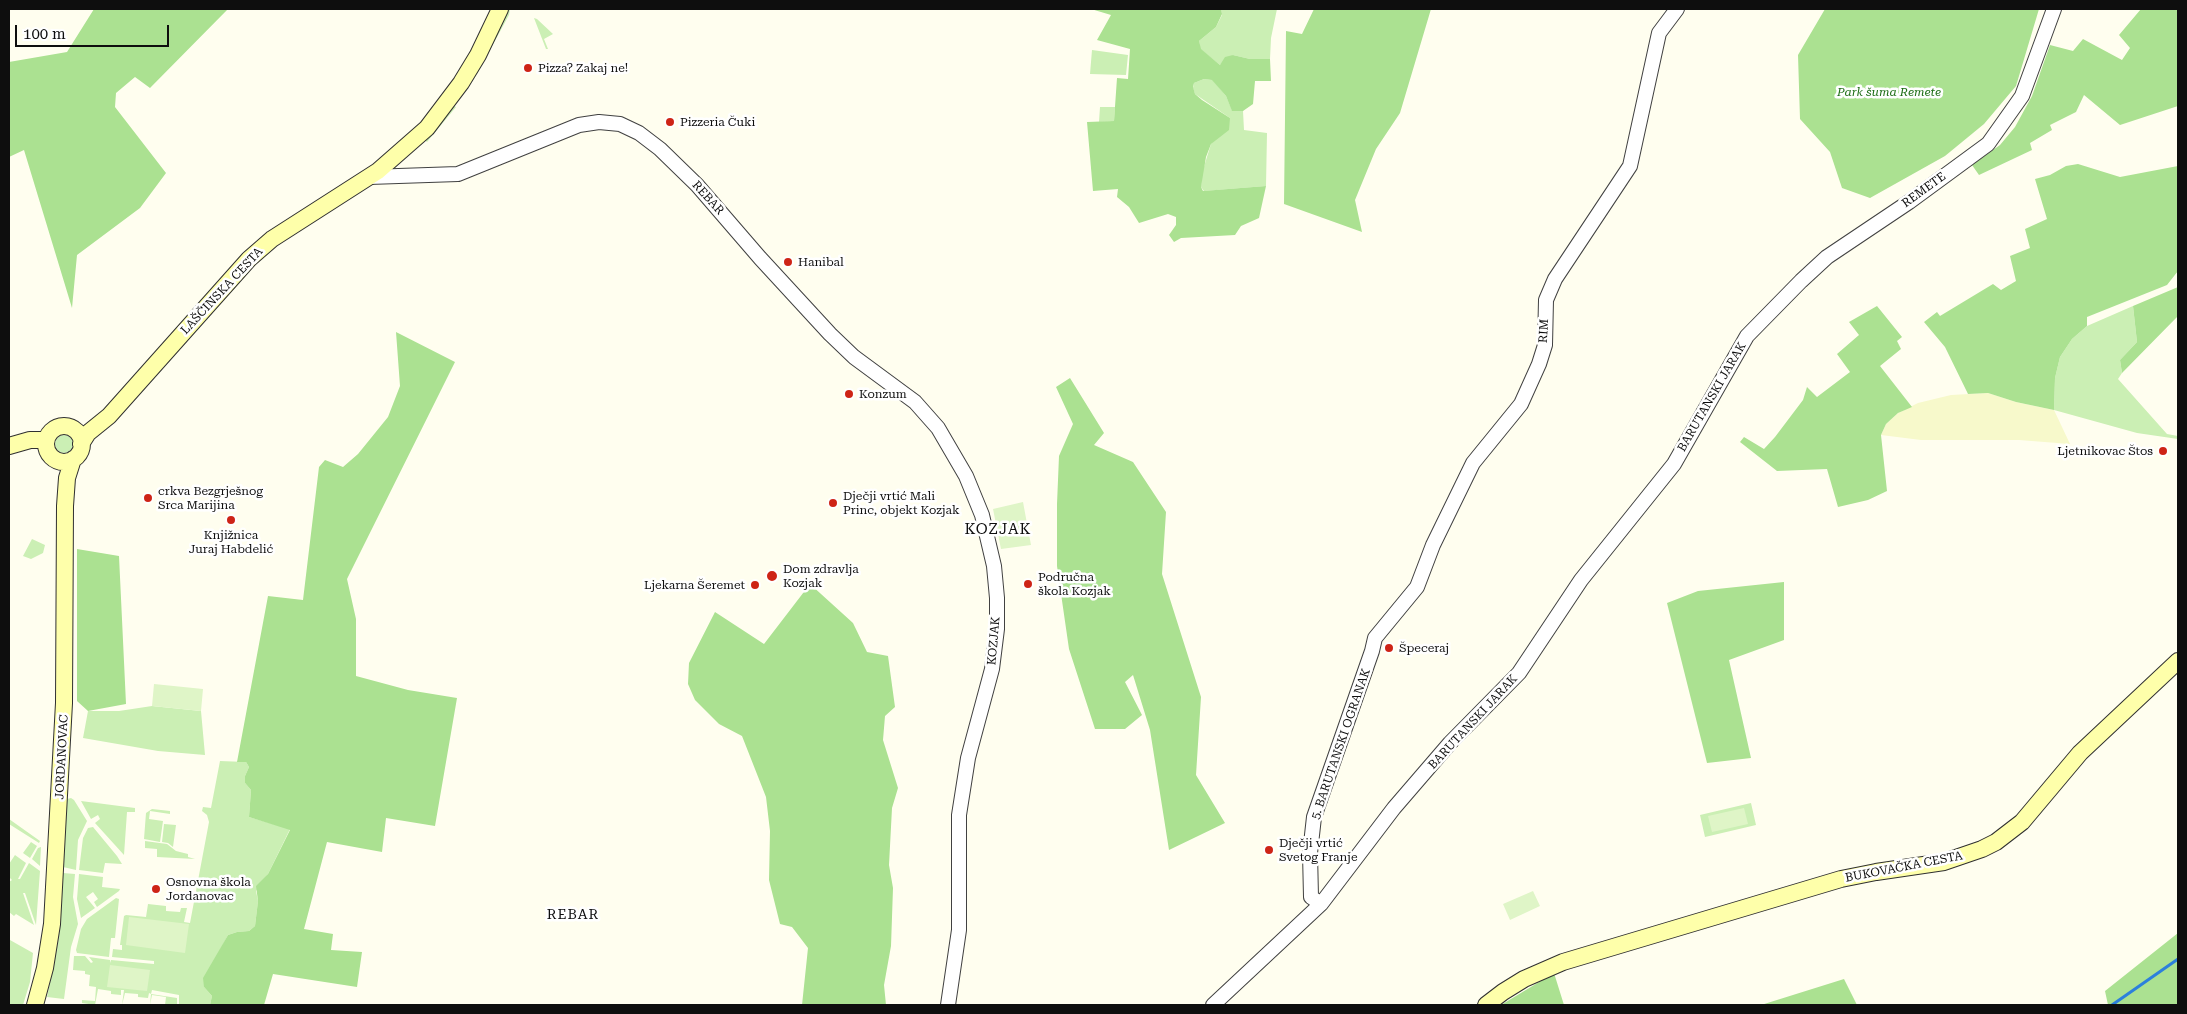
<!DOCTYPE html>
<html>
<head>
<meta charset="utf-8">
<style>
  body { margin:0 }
  #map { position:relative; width:2187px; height:1014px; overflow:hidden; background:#fffeef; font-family:"Roboto Serif",serif }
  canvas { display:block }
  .frame { position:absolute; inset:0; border:10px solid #0e0e0e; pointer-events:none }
  .scale { position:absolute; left:15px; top:25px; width:154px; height:22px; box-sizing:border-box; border:2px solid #0e0e0e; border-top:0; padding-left:6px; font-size:15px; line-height:18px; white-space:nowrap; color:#0e0e0e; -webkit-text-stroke:4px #fff; paint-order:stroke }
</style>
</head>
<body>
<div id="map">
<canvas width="2187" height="1014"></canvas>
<div class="frame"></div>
<div class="scale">100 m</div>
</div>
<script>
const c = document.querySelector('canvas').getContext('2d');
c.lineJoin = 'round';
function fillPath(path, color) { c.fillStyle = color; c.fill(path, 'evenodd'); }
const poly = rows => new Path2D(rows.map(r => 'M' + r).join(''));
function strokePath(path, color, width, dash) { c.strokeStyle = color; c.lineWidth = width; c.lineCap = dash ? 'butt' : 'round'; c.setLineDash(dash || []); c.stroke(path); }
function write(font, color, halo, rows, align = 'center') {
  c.font = font + ' "Roboto Serif",serif'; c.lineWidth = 5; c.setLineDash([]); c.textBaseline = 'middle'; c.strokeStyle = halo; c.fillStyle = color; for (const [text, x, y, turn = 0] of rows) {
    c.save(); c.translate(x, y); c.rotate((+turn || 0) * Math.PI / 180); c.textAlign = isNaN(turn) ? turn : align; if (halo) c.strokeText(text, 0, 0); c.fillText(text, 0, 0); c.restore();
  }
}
fillPath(poly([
  [1988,393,2016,402,2054,410,2070,444,2019,440,1921,440,1881,435,1886,424,1898,413,1918,403,1951,395]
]), '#f7f9cb');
fillPath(poly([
  [508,9,510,9,509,15,477,74,474,72],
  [1221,9,1277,9,1271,38,1270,59,1250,59,1233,55,1220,65,1200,49,1199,41,1216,27,1222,15],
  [534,18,537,19,553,34,544,39,548,49,546,49],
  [1092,50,1128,55,1126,75,1090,74],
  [1204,79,1213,80,1226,96,1232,110,1243,111,1244,130,1267,133,1266,186,1204,191,1201,187,1202,173,1211,144,1230,118,1195,94,1193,88,1194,83],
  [452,105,456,107,427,142,424,139],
  [1100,107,1115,107,1114,121,1099,122],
  [2133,306,2137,342,2120,360,2122,373,2118,379,2167,434,2178,436,2178,439,2137,433,2054,410,2055,378,2060,357,2072,339,2087,326],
  '55 444a9 9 0 1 1 18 0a9 9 0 1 1-18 0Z',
  [32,539,45,545,43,553,31,559,23,556],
  [152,706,201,711,205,755,158,751,83,738,88,711,119,711],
  [220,761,246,762,249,767,245,776,245,783,251,790,249,817,290,829,268,874,256,891,258,901,255,926,249,931,237,932,228,935,220,950,204,987,212,996,210,1005,179,1005,179,995,152,990,151,994,177,998,177,1005,165,1005,166,997,152,995,150,1005,151,994,149,993,148,998,138,997,138,994,125,993,122,1005,124,990,121,990,121,995,111,994,111,991,98,989,95,1005,82,1003,82,1000,95,1001,96,987,89,986,90,975,85,974,85,971,73,970,74,956,85,956,91,963,93,962,89,957,110,960,110,963,111,960,154,964,154,961,112,957,113,949,122,950,122,945,120,945,124,916,126,915,146,917,148,904,166,906,166,911,180,912,181,908,187,908,184,922,190,923,209,822,207,815,202,811,203,807,211,808],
  [71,798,74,800,87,821,78,840,76,870,63,867,67,799],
  [81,801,135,808,135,812,127,812,124,855,95,823,100,819,98,815,91,819],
  [1751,803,1756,825,1705,837,1700,815],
  [152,809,170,811,170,814,150,811,149,819,163,821,160,842,144,839,146,813],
  [9,819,40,841,39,843,9,824],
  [164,824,176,825,173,847,168,843,162,842],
  [93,827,117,856,122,864,105,863,103,873,79,870,83,838,88,828],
  [145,841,167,844,176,851,188,854,188,857,195,859,157,857,157,849,145,848],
  [31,842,37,846,30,858,23,853],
  [41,847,40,866,32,859,38,848],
  [15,855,26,863,18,879,20,879,29,863,40,871,36,925,25,893,23,893,34,925,16,914,14,916,9,912,9,882,12,880,9,877,9,864],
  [63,873,75,874,73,897,78,924,71,947,64,999,47,997,58,942],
  [79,874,103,877,102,887,120,889,119,891,97,907,94,902,98,899,93,892,86,897,95,908,81,918,77,899],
  [116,898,119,899,115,938,111,938,109,957,77,953,76,950,81,929,87,919],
  [10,940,33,953,30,982,23,1005,9,1005,9,942]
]), '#cbefb4');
fillPath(poly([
  [94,9,228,9,150,88,135,77,116,93,115,107,166,173,140,208,77,255,72,308,24,150,9,157,9,62,67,52],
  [1091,9,1221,9,1222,14,1216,27,1199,41,1201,49,1220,65,1225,57,1233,55,1250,59,1270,59,1271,81,1255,81,1253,104,1243,111,1232,111,1226,96,1212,80,1204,79,1194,83,1193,87,1195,94,1202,100,1230,118,1229,130,1211,144,1206,157,1201,187,1203,191,1266,186,1259,218,1241,226,1235,235,1181,238,1174,242,1169,235,1176,225,1176,217,1168,214,1139,223,1129,207,1117,197,1118,189,1093,191,1087,122,1114,121,1117,78,1128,79,1130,49,1097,40,1111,15],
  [1314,9,1431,9,1400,113,1376,149,1355,200,1362,232,1284,204,1286,31,1302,34],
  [1825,9,2039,9,2016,86,1984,124,1945,156,1870,198,1842,188,1830,152,1800,119,1798,55],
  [2141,9,2178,9,2178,106,2120,125,2084,95,2076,112,2050,125,2052,130,2030,143,2032,150,1979,175,1972,165,2000,145,2015,127,2032,96,2050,45,2073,51,2083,39,2122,60,2130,48,2119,35],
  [2078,164,2120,177,2178,166,2178,271,2167,285,2087,317,2087,326,2072,339,2060,357,2055,378,2054,410,2016,402,1988,393,1968,394,1945,347,1924,322,1937,312,1940,316,1993,284,2001,290,2016,281,2010,256,2030,248,2025,229,2047,219,2035,179,2050,175,2066,166],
  [2178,287,2178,316,2122,373,2120,360,2137,342,2133,306],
  [1877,306,1902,337,1897,341,1901,349,1880,366,1912,407,1898,413,1886,424,1881,435,1887,491,1868,500,1838,507,1827,469,1777,471,1740,442,1744,437,1764,449,1775,437,1803,400,1807,387,1817,397,1850,372,1837,354,1859,335,1849,322],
  [396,332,455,362,347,579,356,619,356,676,408,690,457,698,435,826,386,818,382,852,327,842,304,929,333,934,331,950,362,952,357,987,273,974,264,1005,210,1005,212,996,204,987,203,978,228,935,237,932,249,931,255,926,258,901,256,886,268,874,290,830,249,817,251,790,245,783,245,776,249,767,246,762,237,762,268,596,303,600,319,467,325,460,343,467,358,454,388,417,400,386],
  [1070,378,1104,433,1094,445,1133,462,1166,512,1162,574,1201,697,1196,775,1225,823,1169,850,1150,730,1133,675,1125,682,1142,715,1125,729,1095,729,1069,649,1057,566,1057,504,1059,456,1073,424,1056,387],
  [77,549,119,556,126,704,88,711,77,701],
  [1784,582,1784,640,1729,660,1751,758,1707,763,1667,603,1698,591],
  [810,584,853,623,867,652,888,656,895,707,885,716,883,740,898,788,892,808,889,865,893,888,891,946,884,985,886,1005,802,1005,808,948,792,927,780,924,769,880,770,831,766,797,742,736,719,724,695,700,688,684,689,663,715,612,764,644],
  [2178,933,2178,1005,2108,1005,2105,991],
  [1554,973,1564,1005,1501,1005],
  [1844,979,1857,1005,1761,1005]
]), '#abe191');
fillPath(poly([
  [1023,502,1031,545,1001,549,993,509],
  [154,684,203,689,201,711,152,706],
  [1744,808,1748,824,1712,832,1708,816],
  [1533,891,1540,906,1510,920,1503,904],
  [129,917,189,924,185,953,126,945],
  [110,965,150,970,147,991,107,987]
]), '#dff5c7');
strokePath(poly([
  [2112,1005,2178,959]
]), '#2c80dc', 3);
const tertiary = poly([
  [369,177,458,174,579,125,599,122,620,124,639,133,660,149,697,185,760,258,830,334,854,357,915,402,938,428,966,476,982,515,994,566,997,598,997,629,992,669,968,758,959,815,959,930,948,1005],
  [1321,904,1311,897,1310,853,1314,817,1372,651,1375,638,1417,587,1433,545,1473,463,1521,404,1539,364,1545,345,1546,300,1555,279,1630,166,1659,33,1677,9],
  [1213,1005,1321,904,1394,808,1450,743,1519,673,1581,580,1674,464,1747,336,1801,281,1827,257,1909,202,1988,144,2022,96,2054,9]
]);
const secondary = poly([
  '46 444a18 18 0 1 1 36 0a18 18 0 1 1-36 0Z',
  [81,444,88,433,109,416,249,259,272,239,378,171,427,128,461,83,478,55,500,9],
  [9,446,30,440,46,440],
  [35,1005,45,968,52,924,64,703,65,506,67,478,73,459],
  [1486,1005,1503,992,1524,979,1563,962,1841,879,1876,872,1944,862,1982,849,1996,842,2022,822,2080,753,2178,661]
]);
strokePath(tertiary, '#414141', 16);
strokePath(secondary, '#303030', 18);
strokePath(tertiary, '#fff', 14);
strokePath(secondary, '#feffaa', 16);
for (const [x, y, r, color] of [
  [528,68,5,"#ce2416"],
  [670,122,5,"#ce2416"],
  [788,262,5,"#ce2416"],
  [849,394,5,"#ce2416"],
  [2163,451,5,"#ce2416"],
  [148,498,5,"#ce2416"],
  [833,503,5,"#ce2416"],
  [231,520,5,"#ce2416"],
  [772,576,6,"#ce2416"],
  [1028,584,5,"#ce2416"],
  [755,585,5,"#ce2416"],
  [1389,648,5,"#ce2416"],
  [1269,850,5,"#ce2416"],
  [156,889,5,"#ce2416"]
]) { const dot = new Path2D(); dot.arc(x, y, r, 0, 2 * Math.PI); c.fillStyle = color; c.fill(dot); strokePath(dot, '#fff', 2); }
write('12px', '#0e0e0e', '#fff', [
  ["Pizza? Zakaj ne!",538,68],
  ["Pizzeria Čuki",680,122],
  ["Hanibal",798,262],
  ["Konzum",859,394],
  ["Ljetnikovac Štos",2153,451,"right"],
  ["crkva Bezgrješnog",158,491],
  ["Srca Marijina",158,505],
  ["Dječji vrtić Mali",843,496],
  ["Princ, objekt Kozjak",843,510],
  ["Knjižnica",231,535,"center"],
  ["Juraj Habdelić",231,549,"center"],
  ["Dom zdravlja",783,569],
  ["Kozjak",783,583],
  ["Područna",1038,577],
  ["škola Kozjak",1038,591],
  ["Ljekarna Šeremet",745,585,"right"],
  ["Špeceraj",1399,648],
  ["Dječji vrtić",1279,843],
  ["Svetog Franje",1279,857],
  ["Osnovna škola",166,882],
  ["Jordanovac",166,896]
], 'left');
write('italic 12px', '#1e6e16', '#fff', [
  ["Park šuma Remete",1889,92]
]);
write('12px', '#0e0e0e', '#fff', [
  ["REMETE",1924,190,-36],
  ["REBAR",708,198,48],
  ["LAŠČINSKA CESTA",222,291,-47],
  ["RIM",1544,331,-87],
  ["BARUTANSKI JARAK",1712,397,-60],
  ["KOZJAK",994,641,-85],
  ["BARUTANSKI JARAK",1473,722,-47],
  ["5. BARUTANSKI OGRANAK",1341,744,-71],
  ["JORDANOVAC",62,757,-87],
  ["BUKOVAČKA CESTA",1904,867,-11]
]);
c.letterSpacing = '1px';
write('14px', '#0e0e0e', '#fff', [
  ["REBAR",573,915]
]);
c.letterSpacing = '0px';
c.letterSpacing = '1px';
write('15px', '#0e0e0e', '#fff', [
  ["KOZJAK",998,530]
]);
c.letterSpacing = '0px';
</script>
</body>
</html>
